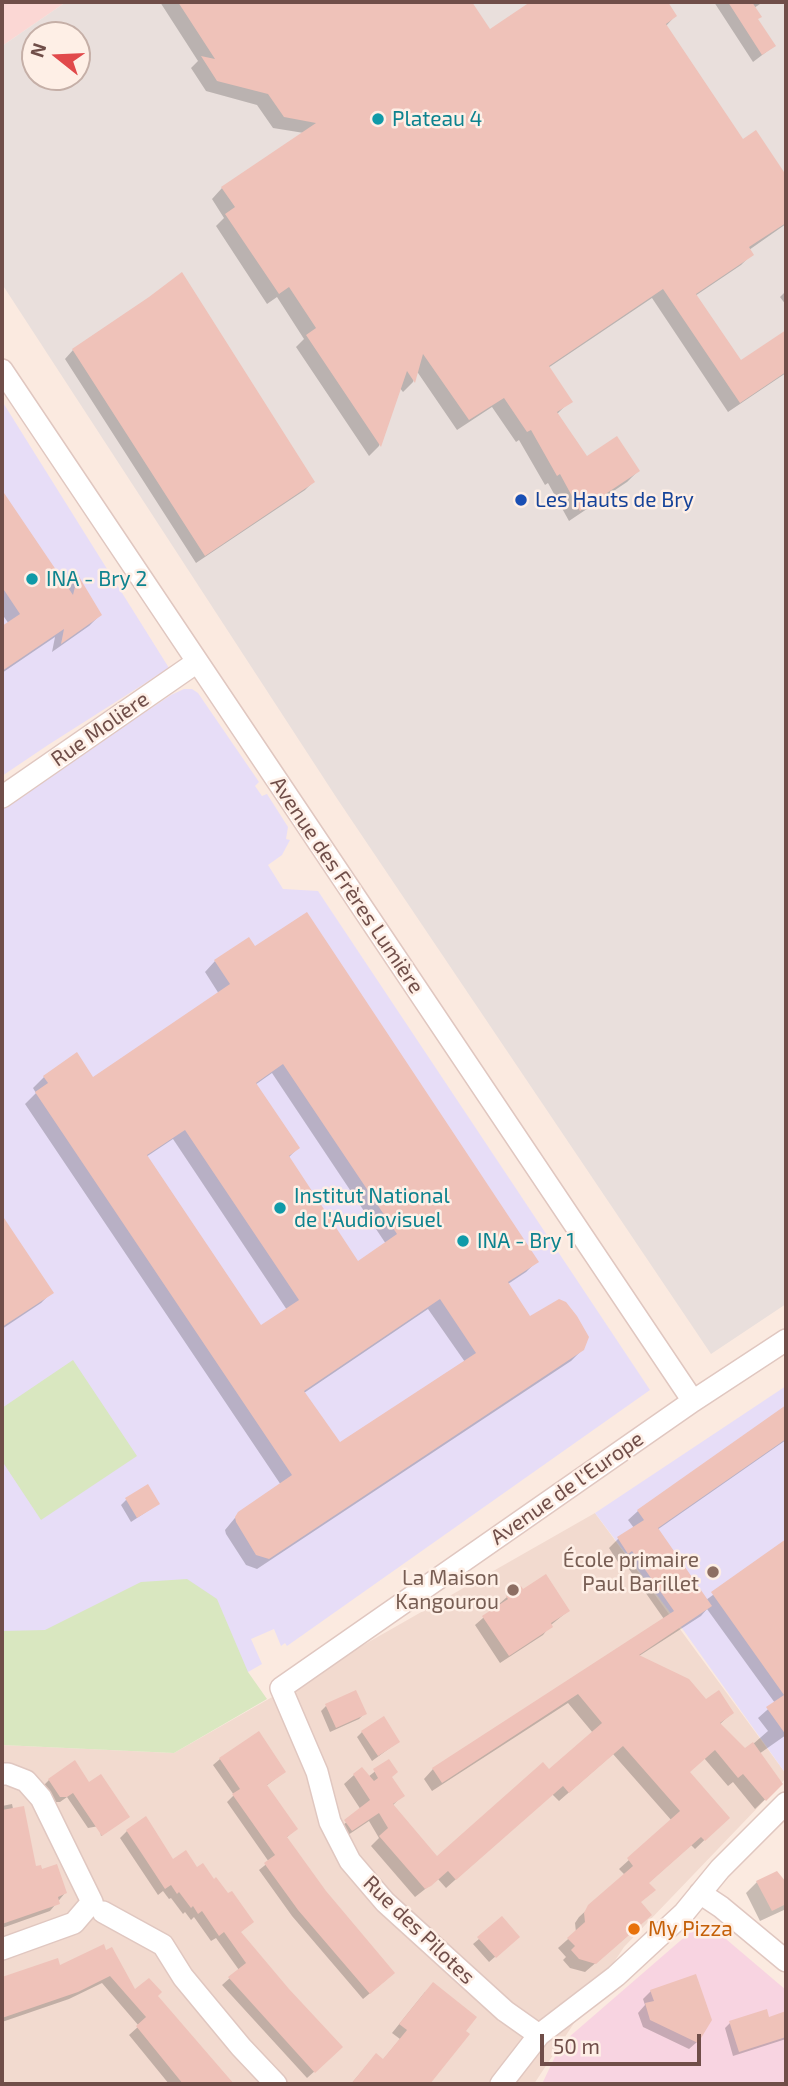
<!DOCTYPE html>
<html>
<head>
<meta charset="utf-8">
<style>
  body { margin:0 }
  #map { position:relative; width:788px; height:2086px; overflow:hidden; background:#fbeae0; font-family:"Exo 2",sans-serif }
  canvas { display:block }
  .frame { position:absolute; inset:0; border:4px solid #704e49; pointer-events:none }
  .north { position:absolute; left:21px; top:21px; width:70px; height:70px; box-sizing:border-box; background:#feefe6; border:2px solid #c5afa7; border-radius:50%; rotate:288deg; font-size:19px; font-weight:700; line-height:28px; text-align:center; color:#704e49 }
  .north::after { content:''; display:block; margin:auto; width:24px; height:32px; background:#e1494b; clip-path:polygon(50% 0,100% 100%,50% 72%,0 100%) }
  .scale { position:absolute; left:540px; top:2034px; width:161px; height:32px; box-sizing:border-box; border:4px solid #704e49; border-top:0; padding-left:9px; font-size:21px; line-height:24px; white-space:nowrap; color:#704e49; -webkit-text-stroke:5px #feefe6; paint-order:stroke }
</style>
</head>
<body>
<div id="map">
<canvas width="788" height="2086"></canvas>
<div class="frame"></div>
<div class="north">N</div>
<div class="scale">50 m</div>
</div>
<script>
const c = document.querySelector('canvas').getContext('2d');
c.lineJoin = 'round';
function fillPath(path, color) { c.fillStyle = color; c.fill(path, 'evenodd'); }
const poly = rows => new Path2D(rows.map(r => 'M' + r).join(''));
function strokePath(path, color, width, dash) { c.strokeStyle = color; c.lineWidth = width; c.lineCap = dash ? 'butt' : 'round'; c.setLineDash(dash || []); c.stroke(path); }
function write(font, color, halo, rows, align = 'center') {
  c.font = font + ' "Exo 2",sans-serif'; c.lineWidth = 5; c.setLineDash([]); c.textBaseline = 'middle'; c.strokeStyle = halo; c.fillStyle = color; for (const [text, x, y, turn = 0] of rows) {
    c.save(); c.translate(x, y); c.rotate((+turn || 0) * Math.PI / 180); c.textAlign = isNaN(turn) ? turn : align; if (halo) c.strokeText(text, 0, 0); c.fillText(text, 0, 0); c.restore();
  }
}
fillPath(poly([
  [595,1513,786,1774,786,1778,624,1947,534,2084,2,2084,2,1745,174,1753]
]), '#f2dacf');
fillPath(poly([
  [2,2,66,2,2,46]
]), '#fbd7d4');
fillPath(poly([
  [66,2,786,2,786,1304,711,1354,338,800,2,284,2,46],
  [35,35,77,35,77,77,35,77]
]), '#e9dfdc');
fillPath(poly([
  [2,401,169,668,48,745,2,776],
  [184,689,192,689,198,693,259,782,255,786,262,796,267,794,288,827,286,839,290,840,282,855,268,865,283,889,318,891,650,1390,287,1646,285,1643,281,1646,274,1629,251,1639,262,1664,248,1672,2,1714,2,807,171,695],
  [786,1386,786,1774,684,1631,595,1513]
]), '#e7ddf7');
fillPath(poly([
  [695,1928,713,1928,786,1990,786,2084,542,2084,561,2044]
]), '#f8d4e1');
fillPath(poly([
  [73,1360,137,1456,41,1520,2,1461,2,1408],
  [187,1579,217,1599,248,1672,267,1699,174,1753,2,1745,2,1631,45,1630,141,1582]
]), '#d9e7c0');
fillPath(poly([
  [160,2,471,2,490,31,533,2,666,2,675,16,666,26,743,141,756,132,786,178,786,224,749,250,752,254,741,265,695,296,740,363,786,332,786,373,728,412,652,298,548,368,570,401,557,414,586,458,638,471,627,482,569,521,548,483,545,485,519,440,516,442,492,407,457,430,416,370,413,382,403,392,399,387,379,446,369,456,296,347,304,339,277,297,267,304,216,226,224,218,212,199,222,188,304,133,273,128,257,105,206,91,191,68,198,61],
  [714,2,763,2,754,8,756,20,774,46,753,62],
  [786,291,786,305,780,297],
  [73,350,313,482,305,490,196,563,65,359],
  [2,493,66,589,78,578,100,615,89,626,52,652,55,637,2,673,2,628,9,624,2,614],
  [215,961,536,1262,526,1272,508,1284,530,1318,583,1349,571,1361,257,1569,246,1565,226,1534,225,1530,239,1513,281,1485,25,1104,36,1093,33,1088,44,1077,93,1079,219,994,205,972],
  [272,1073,386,1244,357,1263,288,1158,298,1148,255,1085],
  [173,1139,287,1310,261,1328,146,1157],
  [428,1309,465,1362,339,1445,304,1393],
  [2,1218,51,1293,41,1303,2,1329],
  [786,1409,786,1440,657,1530,706,1600,783,1544,786,1549,786,1606,770,1617,786,1640,786,1735,759,1754,781,1784,755,1809,733,1782,728,1786,704,1758,688,1772,718,1827,695,1849,691,1845,647,1884,639,1903,641,1924,585,1972,570,1968,563,1960,566,1957,558,1948,576,1932,575,1923,579,1917,625,1875,619,1869,672,1821,613,1754,559,1801,552,1794,446,1888,438,1879,415,1897,371,1846,379,1838,369,1821,342,1839,336,1831,361,1810,344,1784,354,1775,368,1777,388,1761,390,1778,402,1796,392,1806,436,1858,549,1771,593,1733,568,1703,432,1791,424,1779,433,1769,664,1619,622,1559,618,1562,609,1548,618,1539,634,1528,628,1520,638,1511],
  [707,1609,775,1703,758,1718,768,1731,745,1751,720,1724,732,1713,705,1701,639,1656,701,1616],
  [126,1500,158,1504,131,1522,121,1505],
  [522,1591,568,1611,551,1625,543,1635,500,1663,475,1625,507,1597],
  [326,1706,365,1713,359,1719,330,1732,321,1711],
  [362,1732,398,1742,372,1761,357,1737],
  [220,1759,284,1772,266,1786,296,1829,286,1838,387,1979,363,1999,292,1916,259,1870,269,1862,227,1802,234,1795,213,1765],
  [49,1780,89,1784,128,1817,101,1836,99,1826,88,1828,67,1797,60,1802,55,1802,44,1785],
  [12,1804,21,1846,2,1849,2,1806],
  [127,1831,173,1861,197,1869,214,1881,252,1922,239,1933,334,2054,307,2078,222,1985,239,1970,216,1938,211,1941,194,1917,191,1920,185,1912,183,1914,171,1898,169,1899,163,1891,158,1895,120,1838],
  [40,1867,65,1893,50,1911,2,1928,2,1880],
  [776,1873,786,1885,786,1909,760,1921,746,1893,757,1882],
  [479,1939,512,1942,489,1962,473,1944],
  [103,1947,135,1992,156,1996,233,2084,169,2084,129,2035,139,2026,102,1983,69,1999,2,2022,2,1979,57,1961,59,1968],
  [651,1991,697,2042,689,2049,643,2027,638,2013,645,2005,643,1999],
  [425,1992,468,2035,427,2084,351,2084,368,2064,382,2061,400,2039,392,2033],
  [786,2013,786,2039,733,2056,725,2028,730,2023,768,2019]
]), '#0003');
fillPath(poly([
  [178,2,472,2,490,29,530,2,668,2,677,16,666,24,743,139,756,130,786,175,786,223,749,247,754,255,696,294,741,360,786,330,786,372,740,403,663,289,549,366,573,402,557,412,587,456,617,436,640,471,580,511,560,474,557,476,531,430,527,432,504,398,469,420,423,354,415,383,407,371,381,447,306,335,316,328,289,287,279,294,225,214,235,207,221,187,316,123,284,117,268,94,217,81,201,56,215,59],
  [728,2,752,2,762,17,758,19,776,46,762,55],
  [182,272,315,482,205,556,72,349,149,297],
  [2,490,73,595,78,575,102,615,61,644,64,629,2,671,2,626,20,614,2,587],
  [307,912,539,1262,508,1282,530,1316,559,1299,566,1302,577,1316,589,1337,584,1350,269,1559,256,1555,236,1522,235,1517,238,1512,292,1475,35,1092,48,1083,43,1076,77,1052,93,1077,230,984,214,960,249,937,255,946],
  [283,1064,397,1234,358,1261,289,1156,300,1148,256,1083],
  [185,1130,299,1300,261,1325,147,1155],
  [440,1299,476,1353,340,1442,304,1391],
  [2,1215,54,1293,2,1327],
  [786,1405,786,1439,658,1528,712,1606,639,1655,689,1679,706,1699,719,1690,734,1713,720,1723,745,1748,753,1742,783,1784,766,1801,743,1774,738,1778,715,1750,690,1772,730,1818,705,1841,701,1837,649,1883,656,1890,641,1902,652,1915,596,1964,579,1959,571,1950,575,1946,567,1938,585,1922,584,1913,588,1905,633,1866,627,1858,680,1811,623,1746,569,1793,563,1786,456,1880,448,1871,431,1886,425,1889,379,1836,388,1828,379,1813,352,1831,344,1820,370,1800,353,1774,362,1767,374,1781,378,1778,373,1769,389,1759,398,1772,392,1777,405,1796,393,1804,437,1856,543,1762,549,1769,602,1723,578,1694,442,1783,432,1768,674,1611,632,1551,628,1554,617,1537,644,1520,637,1510],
  [148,1484,160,1504,137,1518,125,1498],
  [786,1539,786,1735,766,1707,784,1695,711,1592],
  [546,1574,570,1611,551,1623,553,1627,509,1656,482,1616,508,1599,506,1596,521,1586,523,1589],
  [356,1690,367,1714,336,1728,325,1704],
  [384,1716,400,1742,378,1756,361,1731],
  [259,1731,286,1772,267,1785,298,1829,287,1837,326,1891,395,1973,370,1994,298,1910,264,1863,275,1855,232,1794,240,1789,219,1758],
  [75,1760,89,1782,101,1774,130,1817,102,1836,73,1793,67,1797,60,1797,48,1779],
  [24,1806,36,1866,41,1865,42,1869,57,1864,67,1893,58,1897,60,1904,2,1924,2,1810],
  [146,1816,173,1859,186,1850,197,1867,203,1863,214,1879,216,1877,228,1893,232,1891,254,1922,241,1932,289,1989,343,2047,315,2073,228,1977,246,1963,224,1932,219,1936,202,1911,198,1914,193,1906,191,1908,179,1892,177,1894,171,1885,165,1889,142,1854,126,1830],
  [777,1871,786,1882,786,1904,772,1911,756,1881],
  [502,1916,520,1937,496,1958,477,1937],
  [104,1944,106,1950,112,1947,135,1989,149,1978,162,1992,158,1996,234,2084,183,2084,136,2026,146,2017,110,1976,78,1992,2,2018,2,1977,58,1958,60,1965],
  [696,1974,712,2020,698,2043,650,2020,645,2003,654,2001,650,1990],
  [433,1982,477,2017,466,2031,470,2034,430,2084,351,2084,376,2053,383,2059,407,2030,399,2024],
  [767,2009,769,2017,786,2011,786,2037,739,2052,729,2021]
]), '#efc2b9');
const street = poly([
  [2,370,693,1401],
  [2,797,197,662],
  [2,1774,8,1774,26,1781,41,1798,92,1902,74,1923,2,1949],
  [700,1893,721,1907,786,1961],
  [103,1912,163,1945,183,1977,241,2047,276,2084],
  [539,2035,505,2011,385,1902,350,1861,330,1822,317,1772,281,1688,693,1401,786,1340],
  [501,2084,539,2035,616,1976,684,1913,720,1869,786,1803]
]);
strokePath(street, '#e0c7c0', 24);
strokePath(street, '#fff', 21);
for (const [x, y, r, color] of [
  [378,119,7,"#0f9aa8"],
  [521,500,7,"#1a4fb4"],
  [32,579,7,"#0f9aa8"],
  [280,1208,7,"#0f9aa8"],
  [463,1241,7,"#0f9aa8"],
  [713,1572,7,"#8d6e63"],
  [513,1590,7,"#8d6e63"],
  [634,1929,7,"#e8710a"]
]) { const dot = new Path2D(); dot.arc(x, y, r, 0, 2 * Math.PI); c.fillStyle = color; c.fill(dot); strokePath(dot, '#feefe6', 2.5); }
write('21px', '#0d838f', '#feefe6', [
  ["Plateau 4",392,119],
  ["INA - Bry 2",46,579],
  ["Institut National",294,1196],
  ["de l'Audiovisuel",294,1220],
  ["INA - Bry 1",477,1241]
], 'left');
write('21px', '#164399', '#feefe6', [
  ["Les Hauts de Bry",535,500]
], 'left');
write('21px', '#704e49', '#feefe6', [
  ["Rue Molière",100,729,-35],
  ["Avenue des Frères Lumière",347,885,56],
  ["Avenue de l'Europe",567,1488,-35],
  ["Rue des Pilotes",419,1930,44]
]);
write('21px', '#785e54', '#feefe6', [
  ["École primaire",699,1560],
  ["Paul Barillet",699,1584],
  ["La Maison",499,1578],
  ["Kangourou",499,1602]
], 'right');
write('21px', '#c56008', '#feefe6', [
  ["My Pizza",648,1929]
], 'left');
</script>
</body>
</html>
